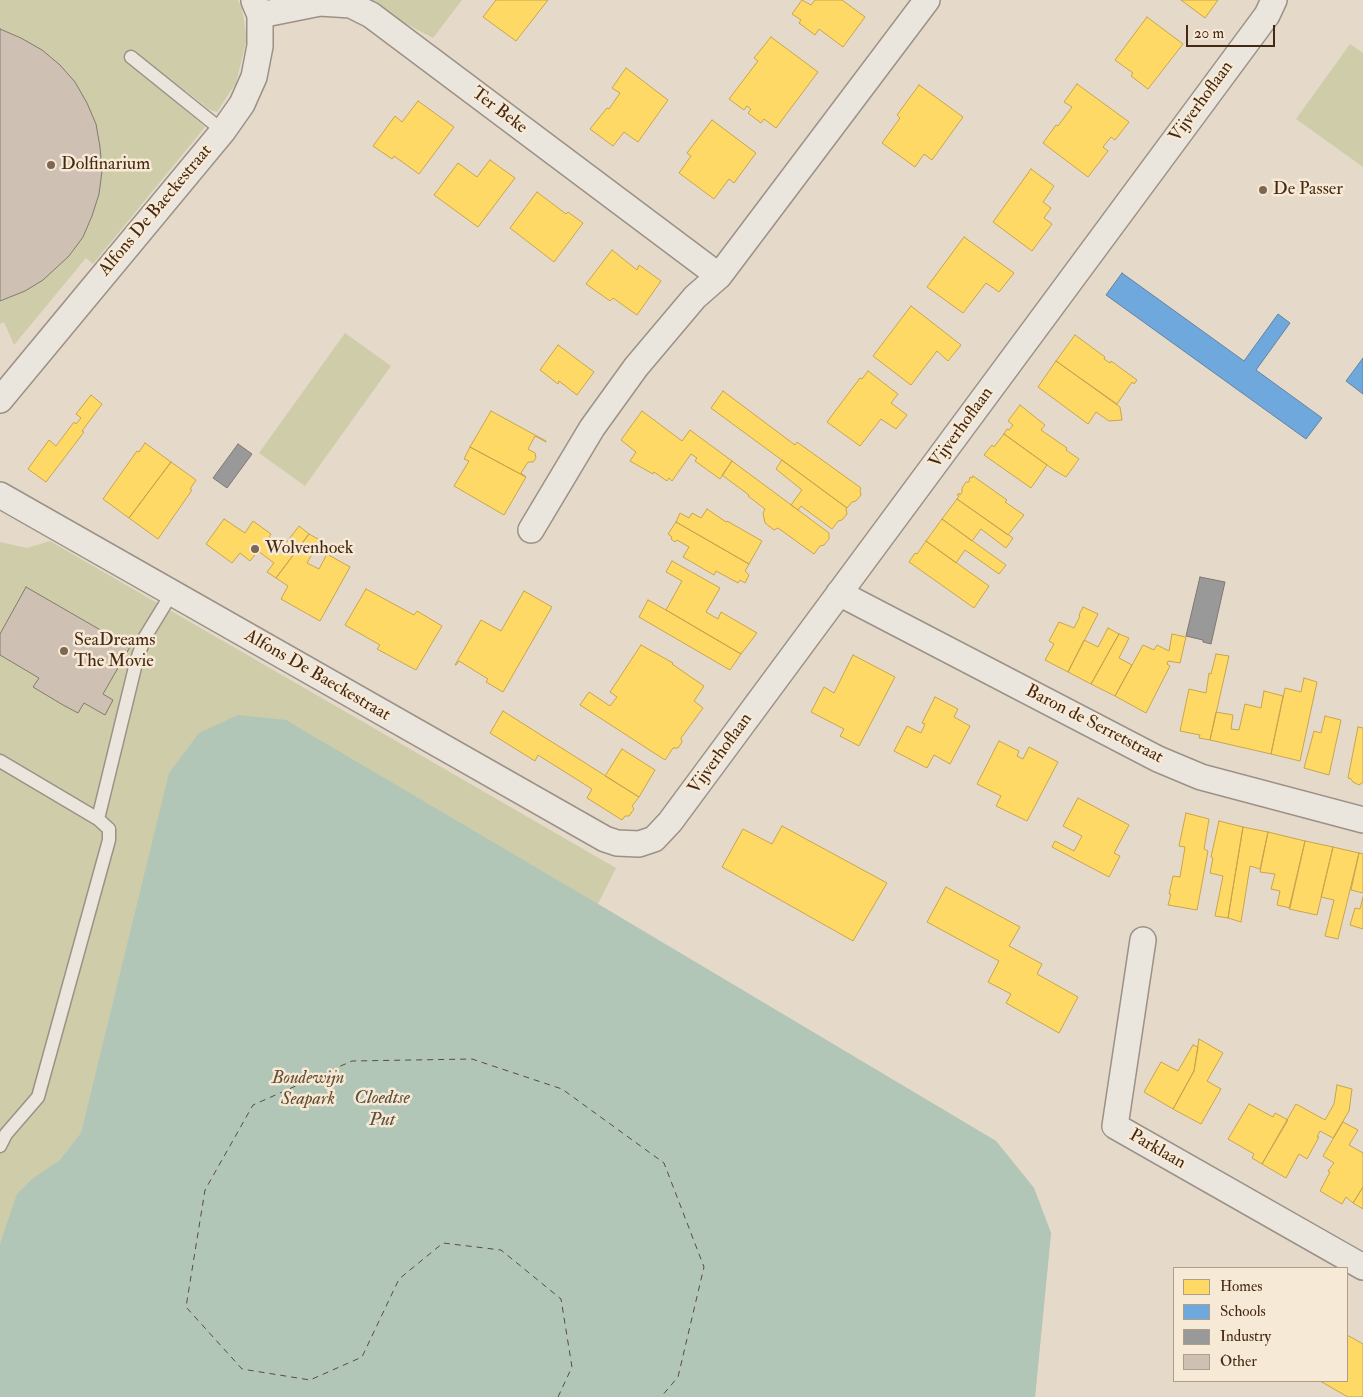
<!DOCTYPE html>
<html>
<head>
<meta charset="utf-8">
<style>
  body { margin:0 }
  #map { position:relative; width:1363px; height:1397px; overflow:hidden; background:#e5daca; font-family:"IM FELL Double Pica",serif }
  canvas { display:block }
  .legend { position:absolute; left:1173px; top:1267px; width:175px; height:115px; box-sizing:border-box; background:#f6e9d5; border:1px solid #b09c87; margin:0; padding:6px 9px; list-style:none; font-size:15px; color:#462812 }
  .legend li { display:flex; align-items:center; gap:10px; height:25px }
  .legend b { width:25px; border:1px solid #b09c87 }
  .scale { position:absolute; left:1186px; top:25px; width:89px; height:22px; box-sizing:border-box; border:2px solid #462812; border-top:0; padding-left:6px; font-size:15px; line-height:18px; white-space:nowrap; color:#462812; -webkit-text-stroke:4px #f6e9d5; paint-order:stroke }
</style>
</head>
<body>
<div id="map">
<canvas width="1363" height="1397"></canvas>
<ul class="legend">
<li><b style="height:14px;background:#ffd966"></b>Homes</li>
<li><b style="height:14px;background:#6fa8dc"></b>Schools</li>
<li><b style="height:14px;background:#999"></b>Industry</li>
<li><b style="height:14px;background:#cec0b2"></b>Other</li>
</ul>
<div class="scale">20 m</div>
</div>
<script>
const c = document.querySelector('canvas').getContext('2d');
c.lineJoin = 'round';
function fillPath(path, color) { c.fillStyle = color; c.fill(path, 'evenodd'); }
const poly = rows => new Path2D(rows.map(r => 'M' + r).join(''));
function strokePath(path, color, width, dash) { c.strokeStyle = color; c.lineWidth = width; c.lineCap = dash ? 'butt' : 'round'; c.setLineDash(dash || []); c.stroke(path); }
function write(font, color, halo, rows, align = 'center') {
  c.font = font + ' "IM FELL Double Pica",serif'; c.lineWidth = 5; c.setLineDash([]); c.textBaseline = 'middle'; c.strokeStyle = halo; c.fillStyle = color; for (const [text, x, y, turn = 0] of rows) {
    c.save(); c.translate(x, y); c.rotate((+turn || 0) * Math.PI / 180); c.textAlign = isNaN(turn) ? turn : align; if (halo) c.strokeText(text, 0, 0); c.fillText(text, 0, 0); c.restore();
  }
}
fillPath(poly([
  [0,0,238,0,242,9,247,38,236,83,217,112,210,110,186,91,177,103,205,127,93,264,86,258,14,345,4,322,0,324],
  [361,0,462,0,433,38],
  [1350,44,1363,53,1363,167,1296,119],
  [345,333,391,366,305,486,259,453],
  [50,541,616,868,598,904,996,1141,1034,1188,1051,1233,1035,1397,0,1397,0,542,27,548]
]), '#cfccaa');
fillPath(poly([
  [238,715,286,720,598,904,996,1141,1034,1188,1051,1233,1035,1397,0,1397,0,1245,5,1229,17,1194,32,1179,60,1160,81,1133,169,773,199,733]
]), '#b1c6b6');
const homes = poly([
  [496,0,548,0,516,41,483,17,496,0],
  [802,0,811,5,815,0,842,0,865,17,843,47,819,29,815,35,799,23,801,20,792,14,802,0],
  [1181,0,1218,0,1205,18,1181,0],
  [1147,17,1183,44,1148,89,1131,76,1133,73,1115,60,1147,17],
  [771,37,818,72,776,128,764,119,761,123,748,113,751,109,747,106,744,110,729,99,758,61,754,58,771,37],
  [626,68,668,100,638,142,624,132,613,146,590,129,607,108,609,109,620,93,612,88,626,68],
  [1077,84,1129,122,1115,140,1111,137,1103,147,1108,151,1088,177,1043,143,1056,125,1058,126,1072,107,1064,102,1077,84],
  [919,85,963,117,932,160,924,154,915,167,882,143,900,118,897,115,919,85],
  [418,101,454,127,419,174,394,156,392,159,373,146,395,116,402,122,418,101],
  [712,120,756,153,734,183,729,179,714,199,679,173,691,156,687,153,712,120],
  [490,160,515,178,478,227,434,195,458,163,477,177,490,160],
  [1031,169,1054,186,1043,202,1051,208,1044,218,1052,224,1032,251,993,222,1031,169],
  [537,192,566,214,568,212,583,223,554,262,510,228,537,192],
  [964,237,1014,273,999,292,986,283,963,313,927,287,964,237],
  [612,250,637,270,639,265,661,281,637,315,613,298,610,301,586,284,612,250],
  [911,306,961,345,948,361,937,351,911,385,873,356,911,306],
  [1075,335,1105,357,1104,359,1110,363,1111,361,1137,380,1134,384,1132,382,1117,404,1056,361,1075,335],
  [558,345,594,372,577,395,559,381,558,384,540,370,558,345],
  [1056,361,1120,407,1122,420,1109,421,1096,412,1088,424,1038,387,1056,361],
  [868,371,898,394,891,403,907,415,896,429,881,419,860,446,827,422,860,378,862,379,868,371],
  [723,391,795,445,797,442,861,488,860,490,861,495,856,501,852,502,847,508,711,408,723,391],
  [91,395,102,404,82,431,84,432,46,482,28,469,49,440,56,446,74,422,76,424,81,418,76,414,91,395],
  [1020,405,1045,425,1041,430,1067,448,1066,450,1079,459,1066,477,1054,470,1004,434,1007,429,1009,430,1013,425,1008,421,1020,405],
  [491,411,546,441,546,442,535,436,528,449,535,453,536,458,533,462,528,462,521,473,526,477,470,447,491,411],
  [642,411,682,441,690,430,732,461,720,479,695,461,697,458,691,454,672,481,669,478,667,481,654,472,653,474,630,461,636,452,621,440,642,411],
  [1004,434,1047,465,1031,488,984,455,992,445,994,447,1004,434],
  [145,443,171,462,129,518,103,499,137,451,139,452,145,443],
  [470,447,526,477,504,515,454,486,469,461,464,459,470,447],
  [782,460,847,508,846,509,847,514,842,520,838,521,832,529,801,506,798,510,791,505,802,490,776,469,782,460],
  [732,461,829,533,829,539,824,545,820,546,814,554,778,528,774,530,765,523,763,513,765,509,748,496,749,495,722,475,732,461],
  [171,462,196,480,190,489,192,490,158,539,129,518,171,462],
  [973,476,1007,500,1005,502,1024,515,1008,535,957,499,959,496,957,495,959,493,960,495,962,492,962,488,966,482,969,482,970,477,972,478,973,476],
  [957,499,1013,538,1006,548,981,529,972,541,942,519,957,499],
  [707,509,726,522,727,521,762,541,749,564,676,522,680,513,689,518,692,513,701,518,707,509],
  [224,519,245,533,253,521,271,534,269,537,283,547,299,526,309,534,276,578,267,572,274,563,258,551,250,561,240,553,232,563,206,544,224,519],
  [942,519,1006,565,999,574,965,550,956,563,926,541,942,519],
  [676,522,749,564,745,571,749,575,745,583,740,580,738,583,716,571,714,575,683,557,689,547,677,540,675,542,671,539,672,537,668,534,676,522],
  [309,534,320,540,307,563,319,569,327,554,350,567,320,621,281,599,288,586,276,578,309,534],
  [926,541,989,586,974,608,909,562,915,553,917,554,926,541],
  [672,561,720,588,706,612,718,619,721,612,757,633,741,654,666,610,682,581,666,572,672,561],
  [366,589,414,615,417,611,442,626,416,670,377,649,380,645,345,625,366,589],
  [524,591,552,607,503,692,486,682,488,679,459,661,456,665,455,665,481,620,501,631,524,591],
  [648,600,666,610,741,654,730,670,639,617,648,600],
  [1083,607,1098,614,1068,672,1045,660,1054,644,1049,641,1059,622,1074,628,1080,616,1079,615,1083,607],
  [1108,628,1119,634,1091,684,1068,672,1084,640,1098,647,1108,628],
  [1119,634,1129,638,1119,658,1132,665,1115,696,1091,684,1119,634],
  [1172,634,1186,637,1180,663,1168,661,1167,664,1170,666,1146,713,1115,696,1143,645,1154,650,1157,645,1169,651,1172,634],
  [641,645,673,663,672,664,704,686,694,701,703,708,681,738,682,742,678,748,673,748,665,760,580,705,589,692,610,706,617,697,610,692,641,645],
  [1216,654,1229,656,1210,740,1199,738,1200,735,1180,731,1189,689,1206,693,1209,673,1211,674,1216,654],
  [853,655,895,677,859,746,840,736,844,729,811,712,824,687,834,693,853,655],
  [1304,678,1317,682,1300,761,1271,754,1285,688,1301,692,1304,678],
  [1264,691,1283,696,1271,754,1210,740,1216,712,1233,715,1231,729,1239,730,1245,704,1261,708,1264,691],
  [935,697,958,709,954,717,970,726,950,764,934,755,927,768,894,751,907,726,921,733,925,724,922,723,935,697],
  [503,711,639,797,632,806,634,809,629,816,625,816,622,820,587,798,592,789,538,755,535,761,490,733,503,711],
  [1325,716,1341,720,1329,775,1304,768,1314,731,1321,733,1325,716],
  [1358,727,1363,728,1363,782,1359,785,1353,782,1351,779,1348,778,1358,727],
  [999,741,1019,751,1017,756,1023,759,1029,747,1058,762,1027,821,996,806,1001,796,977,784,999,741],
  [622,749,655,770,639,797,605,776,622,749],
  [1078,798,1129,825,1114,853,1120,856,1109,877,1052,847,1055,841,1074,851,1082,836,1063,826,1078,798],
  [1186,813,1209,819,1204,849,1208,851,1197,910,1168,905,1171,894,1169,894,1173,876,1180,877,1185,847,1179,846,1186,813],
  [1219,821,1243,827,1228,918,1215,916,1223,876,1210,873,1213,858,1211,857,1219,821],
  [782,826,887,883,853,941,722,867,743,829,772,844,782,826],
  [1243,827,1268,832,1260,869,1250,866,1241,922,1228,918,1243,827],
  [1268,832,1305,841,1290,908,1277,905,1280,891,1271,889,1275,874,1260,872,1268,832],
  [1305,841,1333,847,1317,915,1289,909,1305,841],
  [1333,847,1359,853,1338,939,1325,936,1334,900,1321,897,1333,847],
  [1359,853,1363,854,1363,893,1351,890,1359,853],
  [946,887,1020,927,1009,946,1042,964,1037,974,1078,997,1059,1033,1006,1003,1011,994,988,982,999,961,927,922,946,887],
  [1363,897,1363,929,1350,925,1355,908,1360,909,1363,897],
  [1199,1039,1223,1053,1207,1081,1221,1089,1201,1124,1173,1109,1194,1071,1199,1039],
  [1193,1045,1198,1047,1194,1071,1173,1109,1144,1092,1161,1062,1178,1071,1193,1045],
  [1337,1085,1352,1089,1349,1111,1333,1138,1320,1131,1317,1137,1319,1137,1307,1159,1299,1154,1286,1178,1262,1164,1296,1104,1325,1120,1334,1104,1337,1085],
  [1249,1104,1273,1117,1275,1113,1288,1120,1262,1164,1252,1158,1254,1154,1228,1139,1249,1104],
  [1343,1122,1358,1130,1349,1145,1363,1153,1363,1187,1353,1203,1346,1197,1342,1204,1320,1191,1330,1172,1328,1171,1334,1163,1323,1156,1343,1122],
  [1363,1187,1363,1209,1353,1203,1363,1187],
  [1347,1335,1363,1344,1363,1397,1348,1397,1320,1381,1347,1381,1347,1335]
]);
fillPath(homes, '#ffd966');
strokePath(homes, '#c8a44d', 1);
const schools = poly([
  [1122,273,1244,361,1278,314,1290,323,1256,370,1322,418,1306,439,1106,295,1122,273],
  [1363,358,1363,394,1346,381,1363,358]
]);
fillPath(schools, '#6fa8dc');
strokePath(schools, '#63829f', 1);
const industry = poly([
  [238,444,252,454,227,488,213,478,238,444],
  [1200,577,1225,582,1211,644,1203,642,1203,640,1186,636,1200,577]
]);
fillPath(industry, '#999');
strokePath(industry, '#807770', 1);
strokePath(poly([
  [558,1397,572,1367,561,1299,501,1250,443,1243,399,1279,362,1357,310,1380,242,1369,186,1307,205,1190,253,1105,352,1061,472,1059,562,1089,664,1163,704,1267,678,1377,661,1397]
]), '#5b4d39', 1, [6, 5]);
const building = poly([
  [0,29,21,38,42,50,60,65,75,82,87,103,96,124,100,147,102,171,99,194,92,216,83,237,69,256,43,280,25,291,0,301,0,29],
  [26,587,130,647,103,694,113,700,105,715,84,703,78,713,63,705,33,687,39,678,0,655,0,634,26,587]
]);
fillPath(building, '#cec0b2');
strokePath(building, '#847a6e', 1);
const service = poly([
  [131,57,223,131],
  [0,761,98,819,109,829,109,840,38,1097,6,1134,0,1146],
  [98,819,137,659,145,637,172,593]
]);
const minor = poly([
  [260,15,320,3,351,5,371,15,719,276,927,0],
  [0,400,223,131,242,104,254,77,260,46,260,15,254,1],
  [0,495,605,839,617,843,639,844,654,839,670,822,1267,15,1274,0],
  [531,530,592,428,636,367,695,297,719,276],
  [839,593,1158,759,1201,777,1363,820],
  [1143,940,1115,1126,1363,1267]
]);
strokePath(service, '#9c9186', 15);
strokePath(minor, '#9c9186', 28);
strokePath(service, '#eae5dd', 12);
strokePath(minor, '#eae5dd', 25);
for (const [x, y, r, color] of [
  [51,165,5,"#7e6652"],
  [1263,190,5,"#7e6652"],
  [255,549,5,"#7e6652"],
  [64,651,5,"#7e6652"]
]) { const dot = new Path2D(); dot.arc(x, y, r, 0, 2 * Math.PI); c.fillStyle = color; c.fill(dot); strokePath(dot, '#f6e9d5', 2); }
write('18px', '#462812', '#f6e9d5', [
  ["Vijverhoflaan",1202,102,-54],
  ["Ter Beke",499,111,37],
  ["Alfons De Baeckestraat",156,211,-50],
  ["Vijverhoflaan",962,428,-54],
  ["Alfons De Baeckestraat",317,676,30],
  ["Baron de Serretstraat",1094,725,27],
  ["Vijverhoflaan",721,754,-54],
  ["Parklaan",1157,1150,30]
]);
write('18px', '#462812', '#f6e9d5', [
  ["Dolfinarium",61,165],
  ["De Passer",1273,190],
  ["Wolvenhoek",265,549],
  ["SeaDreams",74,641],
  ["The Movie",74,662]
], 'left');
write('italic 18px', '#644e31', '#f6e9d5', [
  ["Boudewijn",308,1079],
  ["Seapark",308,1100]
]);
write('italic 19px', '#5b4d39', '#f6e9d5', [
  ["Cloedtse",382,1099],
  ["Put",382,1121]
]);
</script>
</body>
</html>
